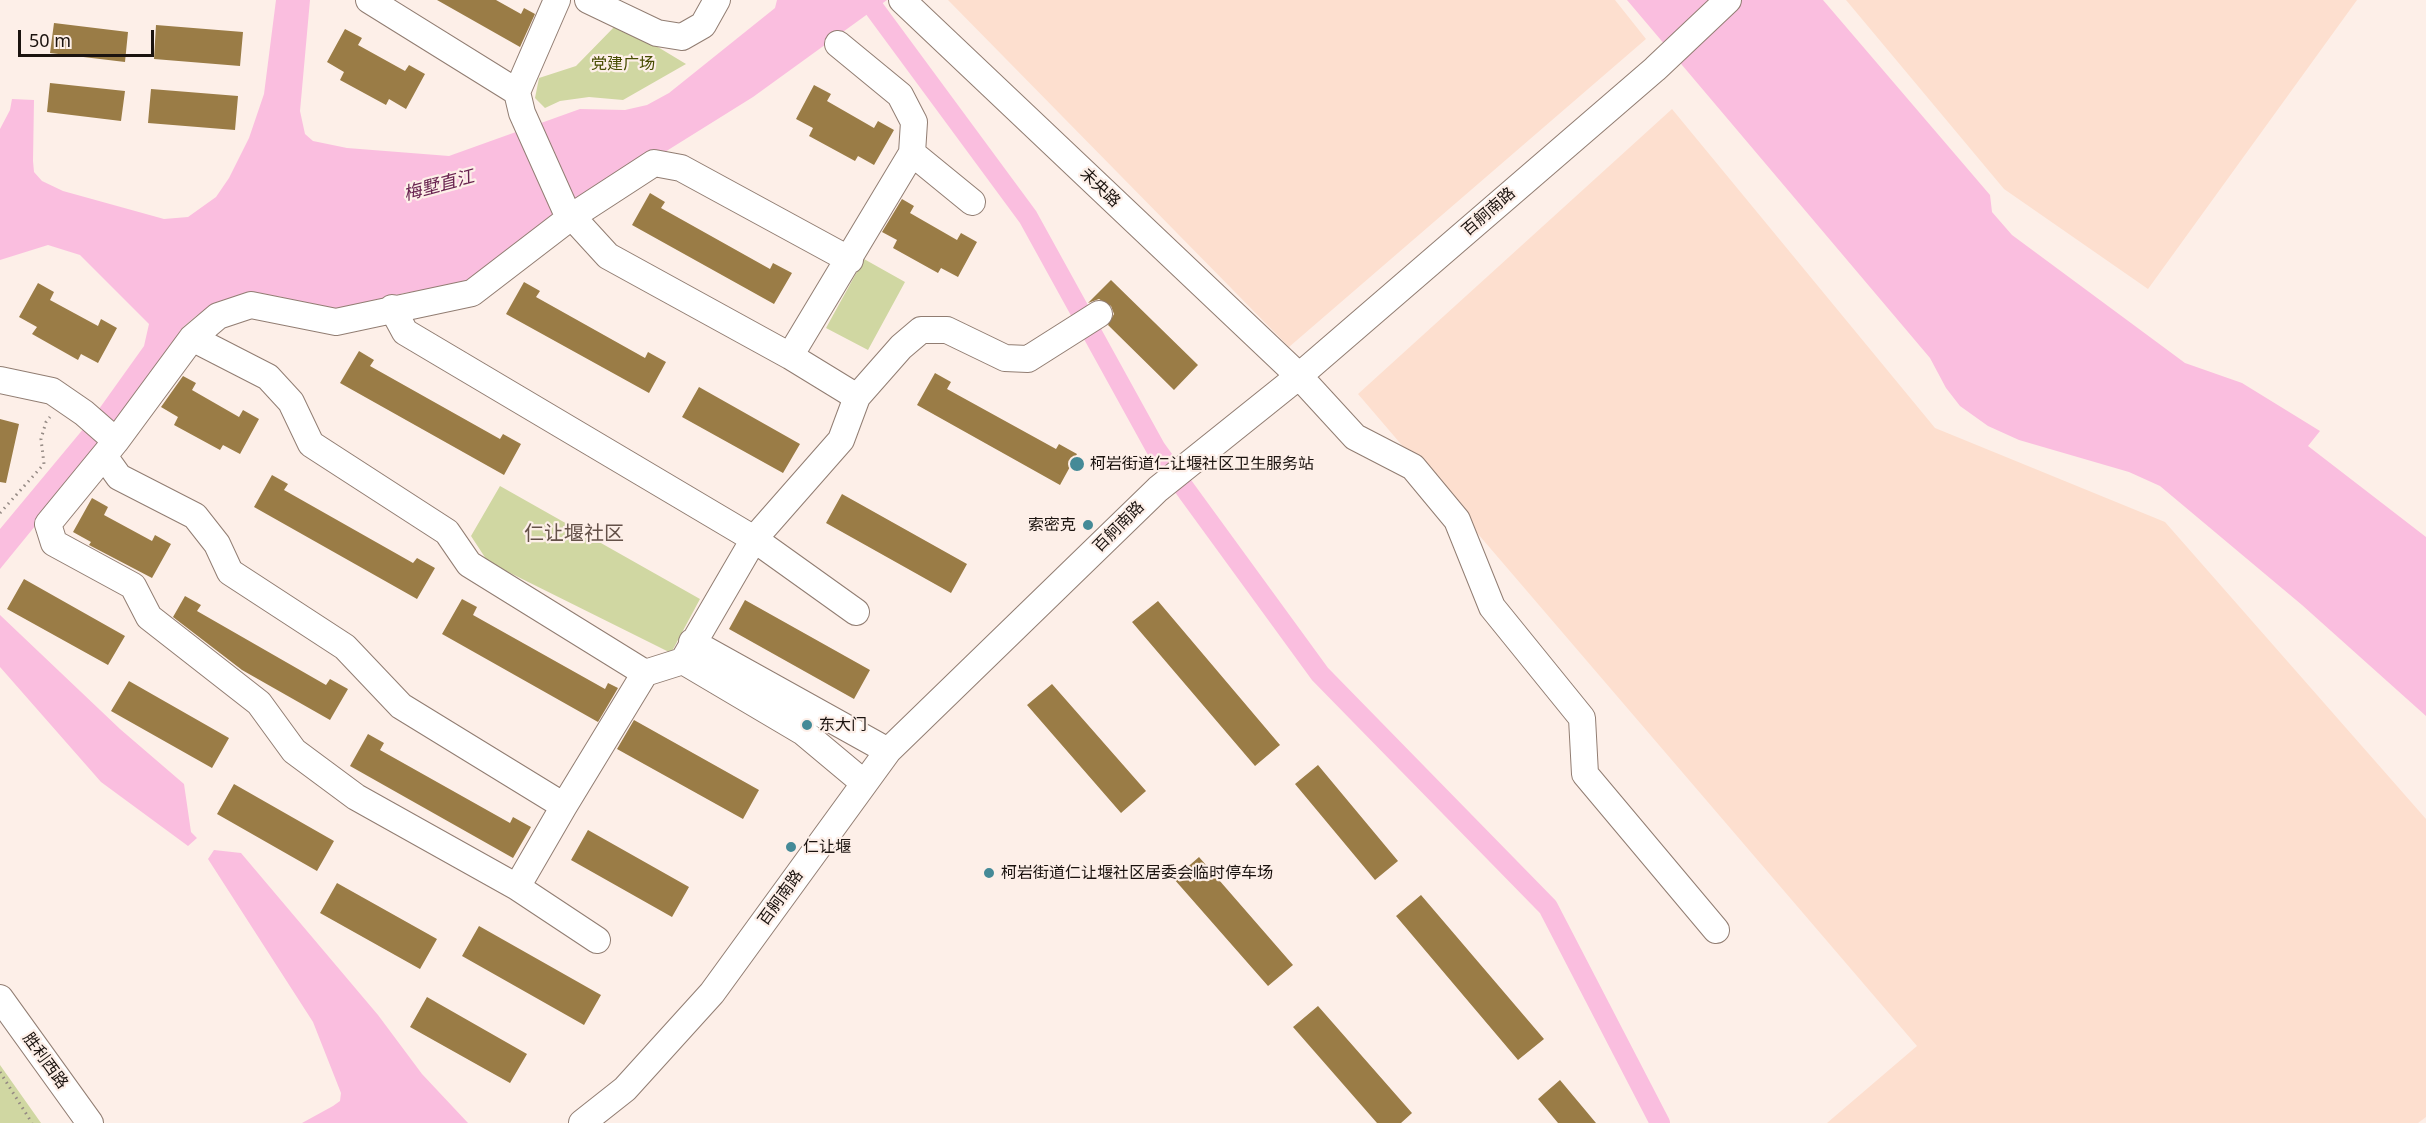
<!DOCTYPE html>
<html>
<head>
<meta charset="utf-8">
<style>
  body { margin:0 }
  #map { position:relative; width:2426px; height:1123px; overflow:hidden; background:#fdefe8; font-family:"Noto Sans",sans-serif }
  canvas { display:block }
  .scale { position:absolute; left:18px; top:30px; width:136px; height:27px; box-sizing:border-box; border:3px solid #1b130f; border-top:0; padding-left:8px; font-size:18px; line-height:21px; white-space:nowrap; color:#1b130f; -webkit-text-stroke:4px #fdefe8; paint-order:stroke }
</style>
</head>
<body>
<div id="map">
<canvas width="2426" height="1123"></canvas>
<div class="scale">50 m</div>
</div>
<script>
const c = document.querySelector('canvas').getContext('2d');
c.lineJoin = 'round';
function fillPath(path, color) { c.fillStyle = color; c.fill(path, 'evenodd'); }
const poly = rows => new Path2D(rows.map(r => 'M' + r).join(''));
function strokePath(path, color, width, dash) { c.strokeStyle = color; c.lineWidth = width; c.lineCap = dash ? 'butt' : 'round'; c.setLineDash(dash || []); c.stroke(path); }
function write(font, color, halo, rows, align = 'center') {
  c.font = font + ' "Noto Sans","Noto Sans SC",sans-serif'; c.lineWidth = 4.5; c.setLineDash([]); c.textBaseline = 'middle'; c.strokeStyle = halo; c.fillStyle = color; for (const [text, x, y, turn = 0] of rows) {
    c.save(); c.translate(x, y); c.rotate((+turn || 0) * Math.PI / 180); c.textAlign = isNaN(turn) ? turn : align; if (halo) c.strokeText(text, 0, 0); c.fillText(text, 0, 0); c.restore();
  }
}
fillPath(poly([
  [948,0,1615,0,1646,39,1289,347],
  [1846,0,2357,0,2148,289,2004,189],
  [1672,109,1935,428,2165,522,2426,819,2426,1117,2418,1123,1827,1123,1917,1046,1358,394]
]), '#fddfcf');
fillPath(poly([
  [618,23,686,64,623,100,589,97,560,101,545,108,535,98,539,78,576,66],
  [864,259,905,282,868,350,826,328],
  [500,486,700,599,671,653,488,562,471,536],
  [0,1065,41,1123,0,1123]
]), '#d0d7a2');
fillPath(poly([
  [276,0,310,0,300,111,305,134,313,141,347,148,449,156,580,109,625,110,647,105,669,93,775,8,777,0,887,0,753,97,652,160,571,201,509,249,471,286,404,293,325,314,282,297,248,292,215,303,196,316,183,327,107,438,0,569,0,529,94,416,144,346,149,324,80,255,48,245,0,260,0,129,10,110,12,99,34,100,33,161,34,172,42,181,63,191,164,219,188,217,216,197,229,178,249,138,264,94],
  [1627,0,1823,0,1990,195,1992,212,2012,235,2185,363,2242,383,2320,431,2308,446,2426,537,2426,716,2302,605,2160,486,2129,472,2019,440,1988,426,1960,406,1946,388,1930,358],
  [0,615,120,729,184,784,191,832,197,838,188,846,101,782,0,667],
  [214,850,241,853,378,1015,422,1074,468,1123,302,1123,333,1106,340,1101,341,1093,313,1022,208,859]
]), '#fabedf');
strokePath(poly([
  [868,0,1028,217,1156,449,1320,674,1548,907,1660,1123]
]), '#fabedf', 20);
fillPath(poly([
  [437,0,496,0,521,14,524,8,535,14,520,47],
  [54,23,128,32,125,62,50,53],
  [156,25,243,32,240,66,154,59],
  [345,29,362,38,358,45,405,71,409,65,425,74,406,109,389,99,386,105,340,80,344,72,327,62],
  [50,83,125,91,121,121,47,112],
  [814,85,831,94,827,101,874,128,878,121,894,130,874,165,858,156,855,161,809,136,813,128,796,119],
  [151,89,238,96,235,130,148,123],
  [650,193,665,202,661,208,770,269,773,263,792,273,774,304,632,225],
  [902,199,914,206,910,213,957,240,961,233,977,242,958,277,941,268,938,273,893,248,897,240,882,232],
  [1111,280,1198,365,1174,390,1108,325,1114,314,1111,306,1099,299,1088,303],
  [524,282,540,291,536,297,645,358,648,352,666,362,649,393,506,314],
  [38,283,54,292,50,300,98,326,101,319,117,328,98,363,81,354,78,360,32,334,37,327,19,317],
  [359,351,374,360,370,366,500,439,503,434,521,444,504,475,340,383],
  [935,373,951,382,947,389,1056,449,1059,444,1077,454,1060,485,917,405],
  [183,376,196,383,192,390,239,417,243,410,259,419,240,454,223,445,220,450,174,425,178,417,161,407],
  [699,387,800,444,783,473,682,417],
  [0,419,19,424,6,483,0,482],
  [272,475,288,484,284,490,413,563,417,558,435,568,417,599,254,507],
  [842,494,967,564,951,593,826,523],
  [92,498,108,507,104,515,152,541,155,535,171,544,152,578,89,545,91,542,73,532],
  [24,579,125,636,108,665,7,609],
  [185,596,201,605,197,611,326,685,330,679,348,689,330,720,242,670,173,617],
  [462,599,477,607,473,615,605,689,608,683,618,688,598,722,442,634],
  [745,600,870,670,854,699,729,629],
  [1158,601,1280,745,1255,766,1132,622],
  [129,681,229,738,212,768,111,711],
  [1052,684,1146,791,1121,813,1027,705],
  [634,720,759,790,743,819,617,749],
  [368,734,384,743,380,750,510,823,513,817,531,827,513,858,350,766],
  [1318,765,1398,861,1375,880,1295,784],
  [234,784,334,841,317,871,217,814],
  [588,830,689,887,672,917,571,860],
  [1199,857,1293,965,1268,986,1174,879],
  [337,883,437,939,420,969,320,913],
  [1421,895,1544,1039,1518,1060,1396,916],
  [479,926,601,995,584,1025,462,956],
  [427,997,527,1054,510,1083,410,1027],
  [1318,1006,1412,1113,1401,1123,1377,1123,1293,1027],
  [1560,1080,1596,1123,1558,1123,1538,1099]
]), '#9a7c46');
const minor = poly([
  [369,0,517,92],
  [557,0,517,92,522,113,565,209,608,256,790,356,857,397],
  [588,0,657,33,682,37,703,25,717,0],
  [902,0,1299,376,1355,437,1413,467,1457,520,1492,607,1582,718,1585,774,1716,930],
  [838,44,900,95,914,122,912,153,972,202],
  [392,308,405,332,754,539,856,612],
  [192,338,268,377,291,402,311,444,447,532,469,564,645,673],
  [790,356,912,153],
  [0,380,52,391,84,413,116,441],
  [104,456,119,477,195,516,217,544,230,572,345,647,401,706,564,806],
  [692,642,888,751],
  [683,661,803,732,864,783],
  [517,887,564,806,645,673,683,661,754,539,841,440,857,397,901,347,921,330,947,330,1005,358,1028,359,1099,314],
  [597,940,517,887,356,797,294,751,259,703,149,617,133,586,54,543,48,524,116,441,192,338,218,316,251,305,336,322,472,293,571,217,654,163,681,168,850,260],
  [0,998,90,1123],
  [582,1123,625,1089,712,993,888,751,1158,489,1299,376,1655,69,1728,0]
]);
strokePath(minor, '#917d72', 28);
strokePath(poly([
  [0,513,44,464,41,439,46,422,50,417],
  [0,1072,32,1123]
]), '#948983', 3, [1.5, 4.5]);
strokePath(minor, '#fff', 26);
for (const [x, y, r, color] of [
  [1077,464,8,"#458a97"],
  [1088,525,6,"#458a97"],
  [807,725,6,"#458a97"],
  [791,847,6,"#458a97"],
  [989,873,6,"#458a97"]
]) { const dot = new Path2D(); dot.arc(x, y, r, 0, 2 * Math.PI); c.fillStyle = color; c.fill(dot); strokePath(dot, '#fdefe8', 2); }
write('16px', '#484d03', '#fdefe8', [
  ["党建广场",623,64]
]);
write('16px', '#1b130f', '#fdefe8', [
  ["未央路",1100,188,44],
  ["百舸南路",1489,212,-41],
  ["百舸南路",1119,527,-45],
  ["百舸南路",781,898,-54],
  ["胜利西路",45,1061,54]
]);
write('16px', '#1b130f', '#fdefe8', [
  ["柯岩街道仁让堰社区卫生服务站",1090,464],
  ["索密克",1076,525,"right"],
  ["东大门",819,725],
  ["仁让堰",803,847],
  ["柯岩街道仁让堰社区居委会临时停车场",1001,873]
], 'left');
write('italic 18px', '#692450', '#fdefe8', [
  ["梅墅直江",439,186,-15]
]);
write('20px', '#645148', '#fdefe8', [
  ["仁让堰社区",574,534]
]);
</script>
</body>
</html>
